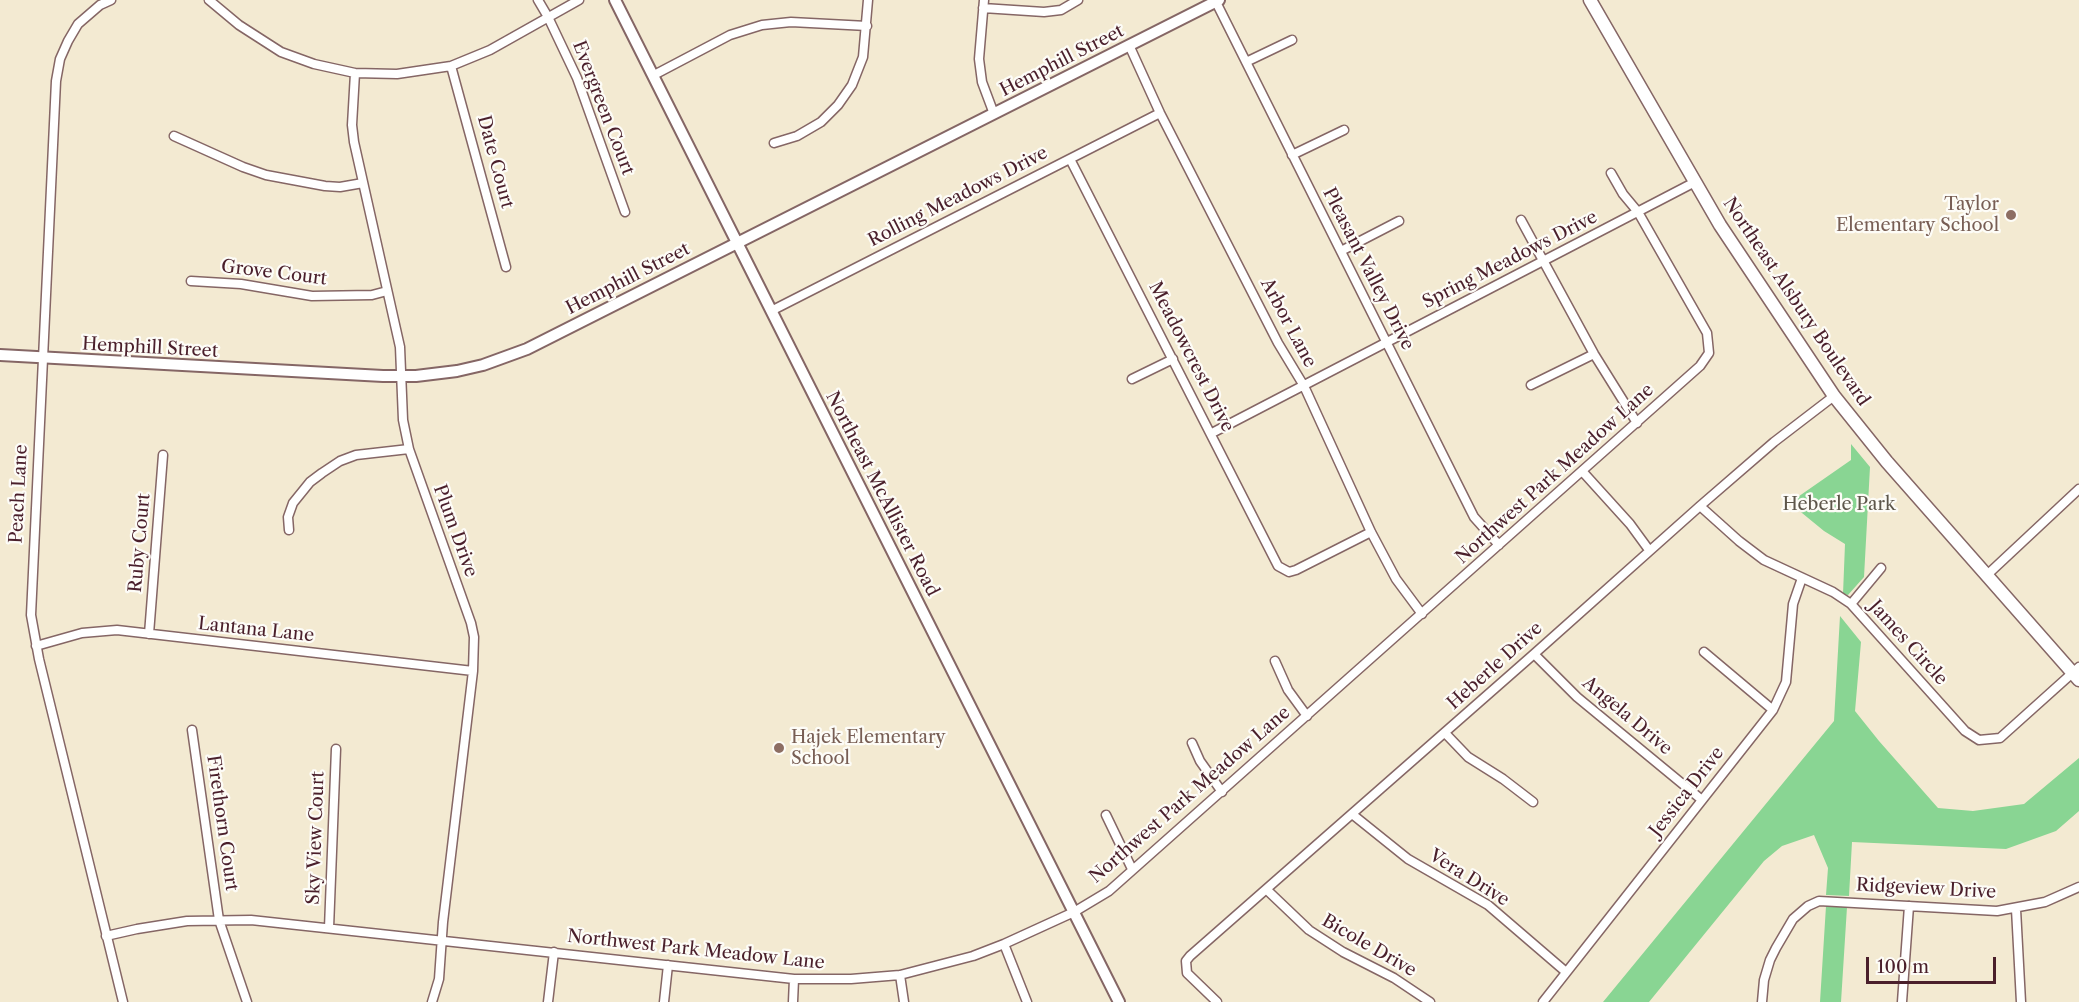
<!DOCTYPE html>
<html>
<head>
<meta charset="utf-8">
<style>
  body { margin:0 }
  #map { position:relative; width:2079px; height:1002px; overflow:hidden; background:#f3ead2; font-family:"Libre Caslon Text",serif }
  canvas { display:block }
  .scale { position:absolute; left:1866px; top:957px; width:130px; height:27px; box-sizing:border-box; border:3px solid #4a1f2b; border-top:0; padding-left:8px; font-size:18px; line-height:21px; white-space:nowrap; color:#4a1f2b; -webkit-text-stroke:4px #fdfcf7; paint-order:stroke }
</style>
</head>
<body>
<div id="map">
<canvas width="2079" height="1002"></canvas>
<div class="scale">100 m</div>
</div>
<script>
const c = document.querySelector('canvas').getContext('2d');
c.lineJoin = 'round';
function fillPath(path, color) { c.fillStyle = color; c.fill(path, 'evenodd'); }
const poly = rows => new Path2D(rows.map(r => 'M' + r).join(''));
function strokePath(path, color, width, dash) { c.strokeStyle = color; c.lineWidth = width; c.lineCap = dash ? 'butt' : 'round'; c.setLineDash(dash || []); c.stroke(path); }
function write(font, color, halo, rows, align = 'center') {
  c.font = font + ' "Libre Caslon Text",serif'; c.lineWidth = 4.5; c.setLineDash([]); c.textBaseline = 'middle'; c.strokeStyle = halo; c.fillStyle = color; for (const [text, x, y, turn = 0] of rows) {
    c.save(); c.translate(x, y); c.rotate((+turn || 0) * Math.PI / 180); c.textAlign = isNaN(turn) ? turn : align; if (halo) c.strokeText(text, 0, 0); c.fillText(text, 0, 0); c.restore();
  }
}
fillPath(poly([
  [1851,444,1870,467,1864,577,1848,595,1843,594,1845,544,1824,531,1802,513,1792,501,1851,460],
  [1840,616,1861,642,1855,711,1879,741,1938,808,1973,811,2024,804,2079,758,2079,811,2056,831,2006,849,1852,842,1849,896,1826,895,1828,868,1814,835,1782,846,1764,861,1649,1002,1603,1002,1834,721],
  [1826,906,1847,907,1841,1002,1820,1002]
]), '#89d593');
const minor = poly([
  [111,0,100,5,78,24,68,41,60,59,56,81,31,615,39,659,123,1002],
  [209,0,239,25,281,52,314,64,355,73,397,74,451,66,490,50,579,0],
  [538,0,548,17,577,78,625,212],
  [984,0,979,59,982,82,994,114],
  [1216,2,1474,517,1499,545],
  [983,8,1044,12,1061,10,1078,0],
  [1129,45,1160,113,1278,343,1304,386,1371,532,1396,579,1422,614],
  [1246,62,1292,40],
  [451,66,506,267],
  [355,73,352,125,354,142,400,347,403,420,409,449,471,623,474,637,473,671,443,922,439,979,432,1002],
  [654,75,730,35,762,25,791,22,867,26],
  [174,136,243,167,266,175,325,186,340,187,363,183],
  [774,143,797,136,821,122,838,105,852,85,863,57,868,0],
  [1292,155,1344,130],
  [1070,159,1278,566,1289,572,1296,570,1371,532],
  [1521,220,1594,354,1637,423],
  [1341,251,1399,221],
  [191,281,241,284,312,296,372,295,387,291],
  [771,311,1160,113],
  [1132,379,1173,359],
  [1531,385,1594,354],
  [1212,433,1695,182],
  [1582,471,1630,524,1649,550],
  [1700,506,1739,541,1764,560,1833,592,1851,604,1965,731,1979,740,2000,738,2079,667],
  [289,530,288,517,293,503,310,482,322,473,340,461,356,455,409,449],
  [1987,575,2079,489],
  [1851,604,1881,568],
  [149,634,163,455],
  [36,646,82,633,117,630,473,671],
  [1704,652,1773,710],
  [1534,654,1577,697,1702,800],
  [1275,661,1288,690,1307,716],
  [192,730,219,920,247,1002],
  [1445,733,1468,757,1503,779,1533,802],
  [1192,743,1200,761,1222,792],
  [1352,814,1408,859,1488,905,1566,972],
  [1106,815,1132,869],
  [1267,890,1309,930,1343,952,1394,978,1430,1002],
  [2016,909,2021,1002],
  [329,928,336,749],
  [106,936,137,929,187,921,251,920,794,979,851,979,900,975,973,956,1004,944,1074,912,1109,891,1700,366,1709,353,1707,333,1638,212,1623,194,1611,173],
  [1004,944,1027,1002],
  [900,975,904,1002],
  [548,1002,554,952],
  [664,1002,668,965],
  [793,1002,794,979],
  [1217,1002,1187,973,1186,961,1190,956,1534,654,1700,506,1774,442,1834,396],
  [1543,1002,1773,710,1786,682,1793,604,1802,578],
  [1762,1002,1764,980,1770,960,1776,948,1793,919,1808,906,1819,901,1997,911,2045,902,2079,887],
  [1902,1002,1909,906]
]);
const tertiary = poly([
  [615,0,1119,1002],
  [0,355,383,376,416,376,457,371,483,365,527,349,1219,0]
]);
const secondary = poly([
  [1590,0,1720,225,1834,396,1887,462,2079,680]
]);
strokePath(minor, '#856665', 11);
strokePath(tertiary, '#856665', 14);
strokePath(secondary, '#856665', 15);
strokePath(minor, '#fff', 8);
strokePath(tertiary, '#fff', 10);
strokePath(secondary, '#fff', 12);
for (const [x, y, r, color] of [
  [2011,215,6,"#8d6e63"],
  [779,748,6,"#8d6e63"]
]) { const dot = new Path2D(); dot.arc(x, y, r, 0, 2 * Math.PI); c.fillStyle = color; c.fill(dot); strokePath(dot, '#fdfcf7', 2); }
write('18px', '#4a1f2b', '#fdfcf7', [
  ["Hemphill Street",1062,61,-27],
  ["Evergreen Court",603,108,69],
  ["Date Court",495,162,75],
  ["Rolling Meadows Drive",958,197,-27],
  ["Spring Meadows Drive",1510,260,-27],
  ["Pleasant Valley Drive",1368,269,63],
  ["Grove Court",274,273,7],
  ["Hemphill Street",628,279,-27],
  ["Northeast Alsbury Boulevard",1796,302,56],
  ["Arbor Lane",1288,323,62],
  ["Hemphill Street",150,348,3],
  ["Meadowcrest Drive",1191,357,63],
  ["Northwest Park Meadow Lane",1555,474,-42],
  ["Peach Lane",19,494,-87],
  ["Northeast McAllister Road",882,494,63],
  ["Plum Drive",455,531,70],
  ["Ruby Court",140,543,-85],
  ["Lantana Lane",256,630,6],
  ["James Circle",1908,643,48],
  ["Heberle Drive",1495,666,-42],
  ["Angela Drive",1627,716,40],
  ["Jessica Drive",1687,792,-52],
  ["Northwest Park Meadow Lane",1190,795,-41],
  ["Firethorn Court",222,823,82],
  ["Sky View Court",316,838,-88],
  ["Vera Drive",1469,878,32],
  ["Ridgeview Drive",1926,889,3],
  ["Bicole Drive",1369,946,30],
  ["Northwest Park Meadow Lane",696,950,6]
]);
write('18px', '#785e54', '#fdfcf7', [
  ["Taylor",1999,205],
  ["Elementary School",1999,226],
  ["Hajek Elementary",791,738,"left"],
  ["School",791,759,"left"]
], 'right');
write('18px', '#5d564a', '#fdfcf7', [
  ["Heberle Park",1839,505]
]);
</script>
</body>
</html>
